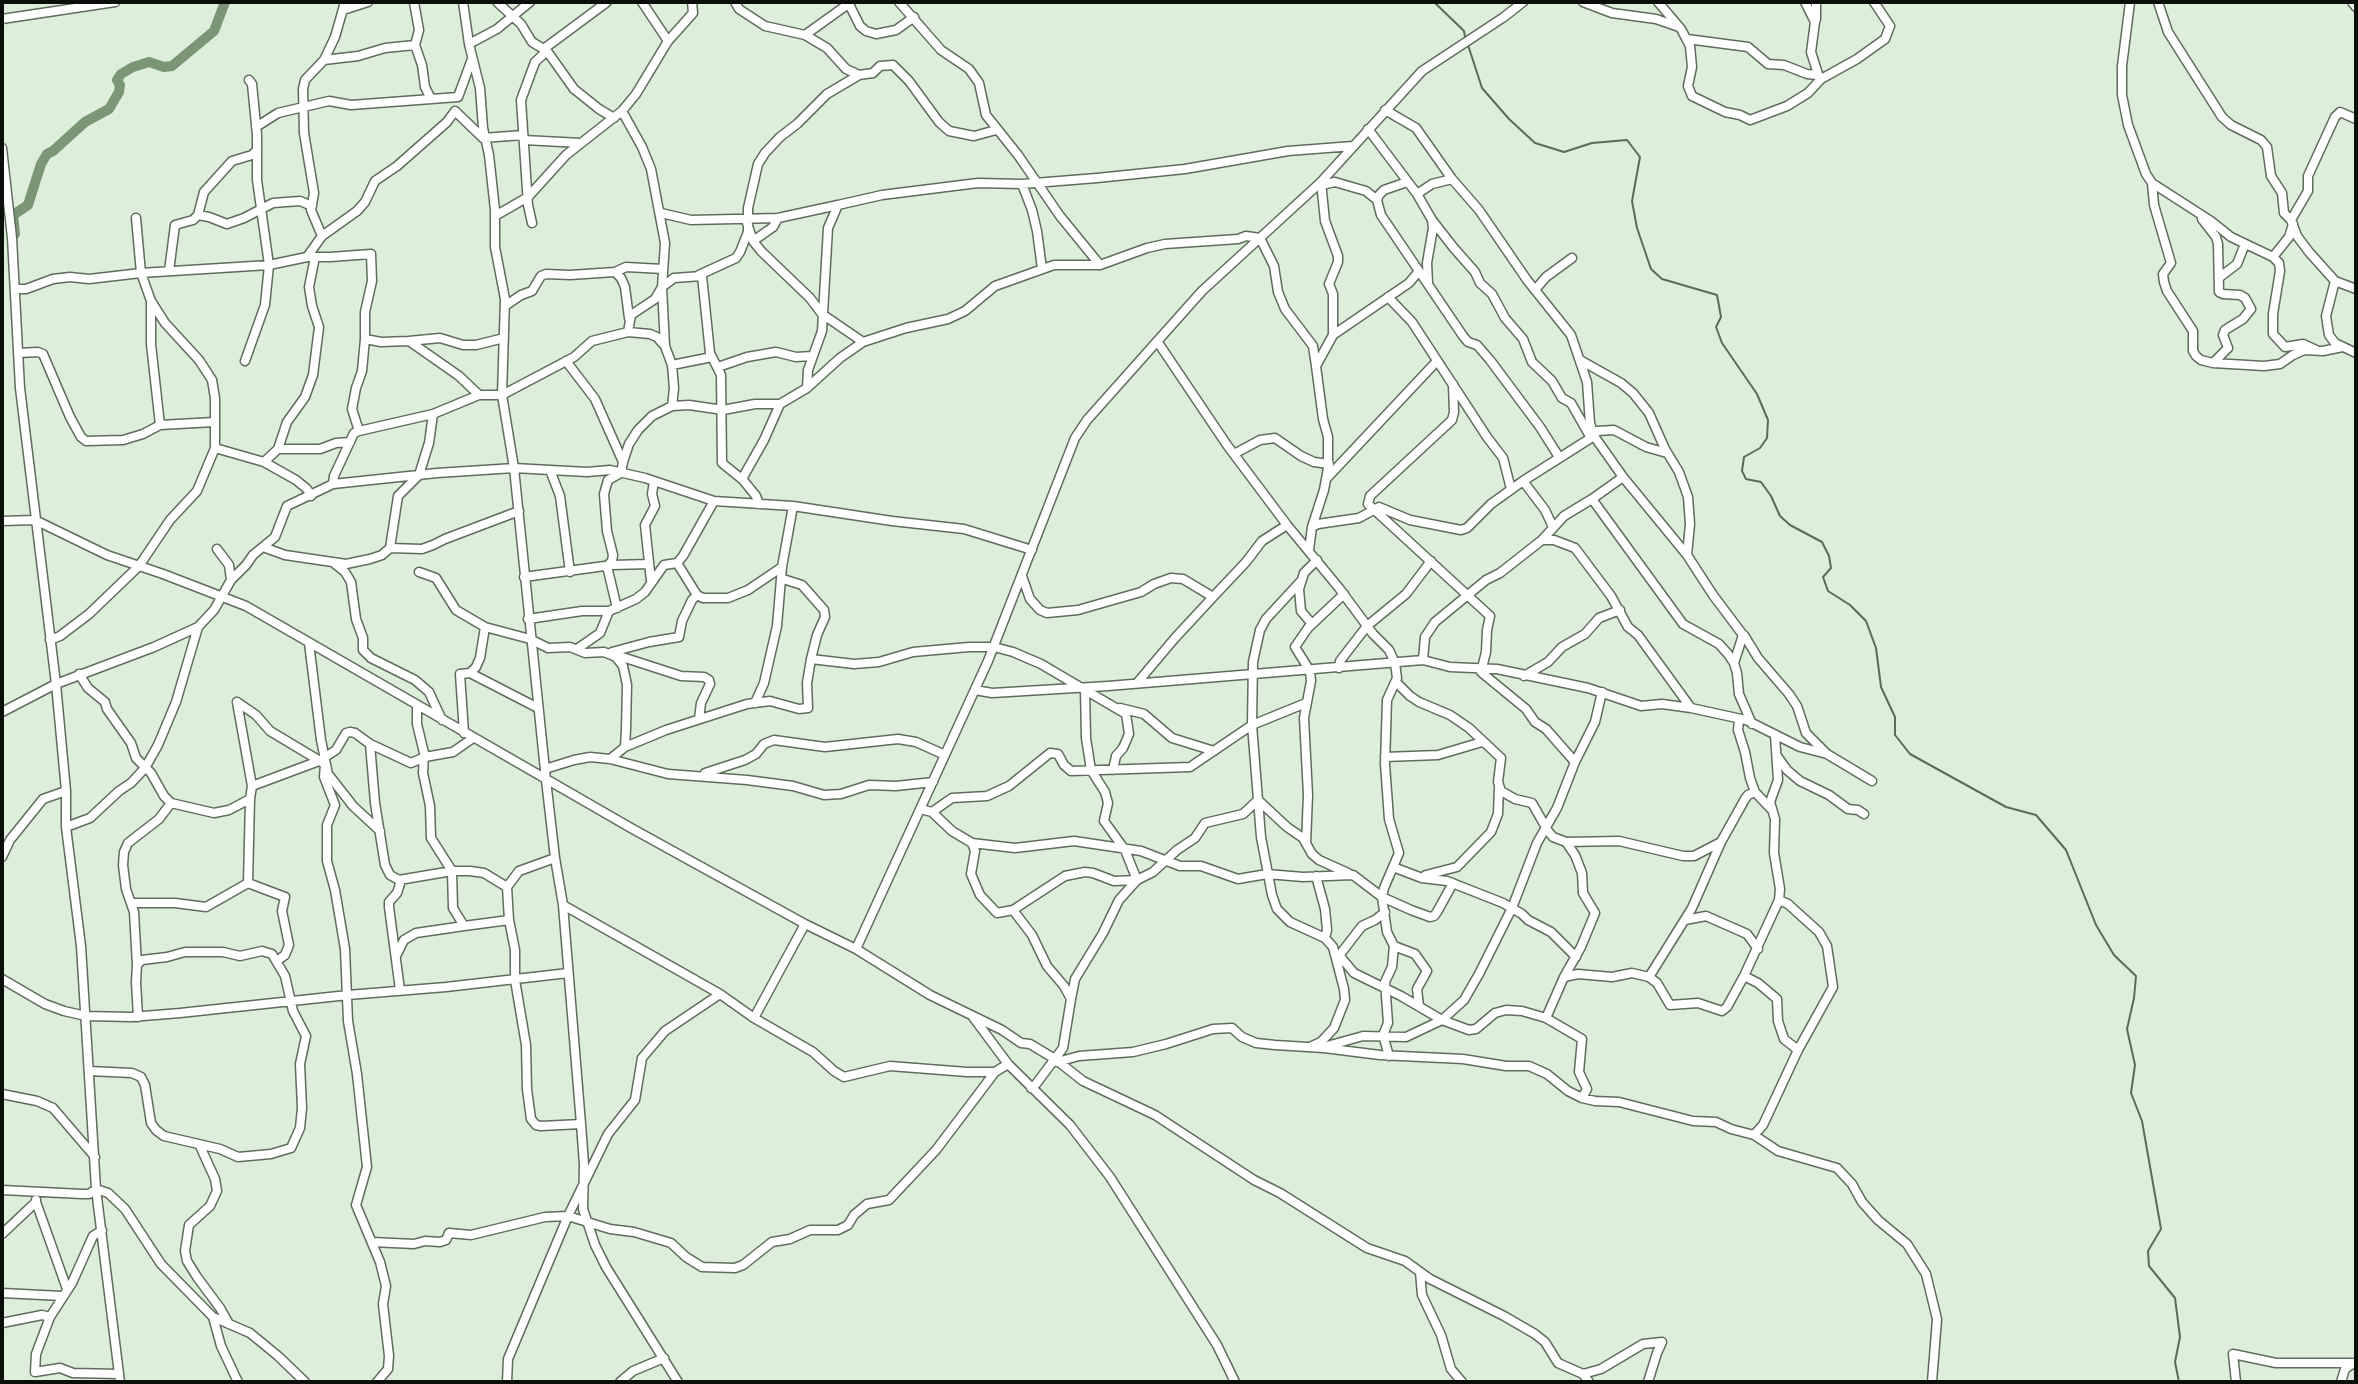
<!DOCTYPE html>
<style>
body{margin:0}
#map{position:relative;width:2358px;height:1384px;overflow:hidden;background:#ddeeda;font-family:Georgia,serif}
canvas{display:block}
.frame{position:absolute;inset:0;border:4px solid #0a0f09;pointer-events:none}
</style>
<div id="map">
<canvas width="2358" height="1384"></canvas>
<div class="frame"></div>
</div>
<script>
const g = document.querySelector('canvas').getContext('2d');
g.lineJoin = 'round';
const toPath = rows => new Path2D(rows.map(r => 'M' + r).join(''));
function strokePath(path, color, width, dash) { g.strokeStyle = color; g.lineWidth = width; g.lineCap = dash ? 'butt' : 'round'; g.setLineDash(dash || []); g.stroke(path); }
const stream = toPath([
 [1434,2,1464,31,1465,37],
 [1468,45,1482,88,1509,119,1535,143,1564,152,1592,143,1627,140,1640,157,1632,201,1637,228,1651,269,1662,279,1717,295,1721,317,1716,327,1722,343,1757,394,1768,420,1767,438,1760,448,1744,457,1742,471,1746,479,1761,482,1771,496,1780,516,1790,525,1822,542,1829,556,1831,568,1823,577,1828,591,1850,605,1866,621,1876,648,1881,687,1895,717,1895,735,1910,754,2006,807,2036,815,2066,850,2096,925,2114,955,2136,976,2134,998,2127,1029,2135,1065,2131,1093,2142,1121,2161,1229,2148,1251,2149,1266,2175,1298,2180,1337,2175,1362,2179,1382]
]);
const river = toPath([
 [15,234,13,215,28,205,41,164,47,154,53,151,85,122,109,109,119,92,120,85,117,80,121,74,133,67,149,62,164,67,172,66,214,31,225,2]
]);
const minor = toPath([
 [414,2,419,30,415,45],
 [463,2,469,44],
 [497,2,521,24,532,42,547,51,574,89,599,109,614,118],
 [530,2,497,29,469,44,480,88,483,128,489,155,495,210,495,247,505,299,502,395,514,468,546,780,555,858,563,905,581,1124,584,1164,583,1209,595,1245,606,1267,678,1382],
 [642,2,668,41],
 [735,2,739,9,765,26,805,35,827,48,846,69,859,75,873,73,880,66,893,65,909,81,939,122,949,131,974,136,996,130],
 [848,2,860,26,866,31,876,34,896,30,914,17],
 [899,2,941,50,969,69,979,83,986,115,1018,155,1060,216,1100,265],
 [1583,2,1612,13,1656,19,1679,27],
 [1658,2,1681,29,1690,46,1692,67,1688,86,1692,96,1725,112,1740,115,1750,120,1787,106,1808,93,1821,79,1857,59,1885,39,1890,26,1874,2],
 [1805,2,1815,22,1811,52,1819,77],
 [2130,2,2122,66,2122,95,2128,125,2146,174,2152,183,2211,221,2231,237,2273,257,2279,263,2280,271,2273,314,2273,334,2285,347,2303,344,2316,350],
 [2158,2,2168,32,2222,117,2231,125,2261,140,2267,147,2271,176,2282,193,2284,213,2291,220,2297,236,2309,252,2335,281,2326,316,2329,335,2335,343,2356,353],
 [2352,2,2356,7],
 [343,10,368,2],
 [2,19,115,2],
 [1816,19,1816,2],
 [805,35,851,2],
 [1687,39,1748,47,1768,64,1784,65,1807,74,1817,75],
 [545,48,607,2],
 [324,60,358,56,385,48,415,45,422,65,425,87,431,99],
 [1385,110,1416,128,1452,179,1479,210,1527,280,1571,335,1587,382,1590,423,1594,436,1623,477,1592,499,1683,624,1719,644,1728,654,1734,663,1737,673,1739,694,1752,724],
 [622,111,642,147,651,169,665,243,662,287,655,299,631,315,628,332],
 [256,127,278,113,329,101,351,105,458,97,472,59],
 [1368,129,1417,194,1432,184,1452,179],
 [524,140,581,143],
 [2,148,12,238,20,388,56,684,66,791,66,827,81,946,96,1189,120,1382],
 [1407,182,1384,190,1379,195,1377,200,1381,215,1463,336,1468,342,1477,345,1490,360,1540,427,1559,457],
 [2152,183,2154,205,2171,263,2163,274,2164,282,2167,291,2193,331,2193,351,2196,356,2201,360,2213,363,2264,366,2280,364,2293,355,2304,350,2323,351,2342,347],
 [1022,184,1032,210,1037,231,1042,269],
 [1322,185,1335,182,1352,187,1366,191,1377,200],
 [1417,194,1432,220,1433,228,1427,263,1428,283],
 [661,213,691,220,778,218,838,205],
 [198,215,209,217,227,224,244,218,273,203,300,201,312,206],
 [495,216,528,197,566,155,622,111,636,94,668,41,693,13,692,2],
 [2202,219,2216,237,2218,244,2219,292,2223,294,2240,295,2245,298,2251,309,2243,319,2225,330,2223,335,2228,348,2213,363],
 [1432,220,1453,247,1475,272,1480,283,1492,294,1505,318,1523,339,1532,362,1552,381,1562,398,1571,403,1591,438],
 [2291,220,2308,191,2308,176,2335,117,2340,112,2356,119],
 [532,223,528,205,521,100,535,62,547,51],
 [747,223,753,241,761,251,810,298,822,314,863,342,906,328,948,319,965,311,995,286,1054,265,1100,265,1147,248,1165,244,1238,239,1246,236,1260,238,1274,266,1278,292,1285,309,1313,346,1316,366],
 [322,236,311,210,314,193,304,133,303,89,305,80,324,60,335,37,345,2],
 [753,241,773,227,778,218],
 [307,257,330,257,371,254,372,281,365,312,365,339,381,342,409,341,459,376,479,395],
 [2273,257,2289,237,2293,224],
 [169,271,175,225,193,220,198,215,204,192,232,161,252,155,257,150],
 [615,272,621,278,625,287,629,318],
 [699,275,736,258,740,252,748,232,748,208,758,164,765,153,780,137,797,124,827,94,859,75],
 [2220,277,2237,264,2245,244],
 [2335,281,2356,289],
 [15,289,26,289,53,279,70,277,89,279,141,273,269,265,257,180,257,135,252,84,249,80],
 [1535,290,1546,277,1572,258],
 [1388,297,1412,322,1487,437,1503,458,1511,489],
 [151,302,151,344,160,425],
 [505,306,521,295,532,291,541,276,546,274,570,275,615,272,626,267,663,269],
 [1333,335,1409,283,1419,271],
 [409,341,440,338,463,345,476,345,504,338],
 [1157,341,1227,445,1287,525],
 [665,346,662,287,674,278,702,276,710,353,721,375,722,463,743,480,756,496,759,504],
 [18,353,38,352,43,354,70,417,81,437,86,441,123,440,143,434,160,425,214,422],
 [1580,360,1621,383,1633,393,1649,413,1665,449,1679,472,1688,497,1690,524,1687,555,1713,595,1743,635,1734,663],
 [245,361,265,305,269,265,307,257,322,236,357,211,365,202,375,181,397,166,447,122,455,111,483,138,523,135],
 [566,361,595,399,623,462,621,473,608,480,604,494,607,531,613,555,612,561,607,566,617,608],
 [672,365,712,357],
 [718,367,747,357,776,352,796,357,812,356],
 [1453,384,1454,412,1452,420,1370,496,1368,504,1490,616,1487,630,1486,652,1481,672,1526,709,1535,722,1546,729,1575,762],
 [807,388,808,370,822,331,828,228,838,205,882,195,978,183,1022,184,1097,178,1185,169,1288,151,1353,146],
 [359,431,352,409,356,388,362,371,365,339],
 [215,448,264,462,296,480,307,489,311,496],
 [278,449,320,449,336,443,350,442],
 [1234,454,1260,440,1275,438,1301,456,1314,462,1329,464],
 [264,462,278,449,287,422,305,397,313,375,319,327,312,306,309,287,315,257],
 [623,462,629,444,638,430,652,416,672,406,689,405,723,410,755,404,780,404,807,388,840,358,863,342],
 [550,470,560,496,570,572],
 [1623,477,1687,555],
 [1327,478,1437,361],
 [742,479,764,440,780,404],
 [333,484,437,473,514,468,587,472,610,470,645,478,714,501,793,506,892,521,964,529,1032,550],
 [2,521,35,520,107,555,163,574,246,606,631,828,805,924,856,949,930,995,1002,1030,1021,1043,1030,1044,1055,1059,1083,1081,1155,1115,1254,1180,1280,1193,1367,1248,1405,1261,1430,1279,1504,1316,1535,1334,1545,1342,1558,1363,1583,1374,1589,1382],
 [1312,527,1318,524,1359,518,1379,507,1410,520,1461,530,1467,528,1491,504,1523,481],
 [1553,527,1545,510,1523,481,1594,436,1597,431,1614,430,1646,447,1667,453],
 [1542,540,1554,540,1575,548,1611,596,1628,627,1638,635,1691,708],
 [263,547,285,555,346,564,370,559,382,555,390,548,422,549,433,545,445,539,519,511],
 [390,548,398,496,419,475,429,443,433,414,479,395,502,395,574,357,592,341,628,332,650,334,657,337,665,346,672,365,674,388,672,406],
 [217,549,229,565,231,580],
 [1309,550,1312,527,1324,490,1328,468,1328,437,1323,419,1316,366,1333,335,1333,294,1329,284,1338,262,1338,256,1325,221,1321,182],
 [677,563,697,595,703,598,728,598,748,590,782,567,793,506],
 [335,564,345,572,351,582,356,619,363,638,363,650,371,658,415,680,429,692,442,720],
 [419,572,436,578,456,610,485,627,530,639,548,648,570,647,585,653,604,652,616,657,623,666,627,685,626,729,625,747,610,759],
 [1022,576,1030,599,1040,610,1047,613,1078,610,1141,592,1154,584,1171,578,1183,579,1213,597,1246,562,1262,541,1287,525,1339,588,1373,634,1389,650,1395,663,1397,678,1387,700,1385,764,1389,819,1399,853,1384,888,1382,897,1387,932,1394,946,1392,967,1385,982,1388,1023,1383,1035,1389,1056],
 [524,577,612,565,649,564],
 [783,579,802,585,824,610,825,617,817,635,811,659],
 [651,581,645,525,655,506,652,494,654,481],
 [1301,581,1266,619,1260,630,1253,662,1252,725,1261,837,1272,895,1277,909,1290,922,1325,938,1333,947,1344,989,1345,1000,1334,1028,1321,1042,1312,1046],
 [528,619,582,611,609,611,636,599,645,592,664,565,677,563,683,556,714,501],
 [1312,624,1301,611,1299,589,1304,573,1317,560],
 [1744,635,1758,658,1789,694,1797,706,1806,733,1827,754],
 [50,640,60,636,89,614,139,566,170,520,197,491,215,448,215,398,212,380,199,360,165,323,151,301,141,273,136,218],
 [309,643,321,740,328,774,353,806,380,831],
 [577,649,600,633,609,611],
 [612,652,649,642,679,637,682,621,692,600,697,595],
 [613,654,681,676,704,677,709,680,710,684,701,703,699,719],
 [1423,660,1425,637,1435,622,1486,580,1500,573,1542,540,1564,516,1592,499],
 [1339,668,1340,661,1367,626,1406,594,1431,561],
 [470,673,476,667,480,658,485,627],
 [79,674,88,688,105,702,107,709,131,743,136,758,151,773,164,796,171,803,214,813,229,810,250,799],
 [1524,676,1548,662,1562,647,1585,634,1599,618,1620,610],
 [1396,682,1410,696,1419,702,1450,715,1469,728,1501,758,1498,782,1501,791,1515,799,1532,803,1548,831,1553,837,1566,842,1575,855,1582,873,1583,893,1595,913,1581,947,1564,977],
 [1137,683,1175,638,1213,597],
 [975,690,992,693,1108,686,1423,660,1450,667,1497,669,1588,688,1641,706,1662,704,1691,708,1746,720,1800,747,1827,754,1872,781],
 [237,702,256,715,270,731,325,764,324,777,335,805,327,825,327,861,335,890,345,949,348,1021,357,1074,367,1167,356,1205,380,1262,386,1286,383,1304,389,1356,388,1369,377,1382],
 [237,702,252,786,250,799,248,883,285,897,282,911,289,945,285,955,278,960],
 [755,703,764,683,777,626,782,567],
 [1120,708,1144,714,1172,738,1214,751],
 [2,712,56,684,154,647,198,627,214,610,231,580,246,565,253,555,275,537,287,506,333,484,334,476,354,433,359,431,433,414],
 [1739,720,1738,730,1745,752,1750,778,1755,792,1771,809],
 [464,733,460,674,470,673,538,708],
 [370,744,375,803,385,865,390,875,399,880,400,884,397,893,389,902,389,907,400,990],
 [625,747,666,730,747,704,770,701,799,709,808,708,807,683,811,659,854,664,879,662,913,652,969,647,994,647,1013,652,1041,664,1126,714,1129,734,1123,748,1116,756,1113,770],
 [1777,756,1787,770,1800,781,1829,795,1848,809,1858,810,1864,814],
 [1385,757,1438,755,1482,742],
 [545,769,574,760,590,757,610,759,668,774,747,780,793,786,824,795,841,794,869,785,896,786,933,782],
 [705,773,745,760,756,754,764,744,774,740,825,747,898,739,916,742,945,755],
 [252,786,319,761,336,750,346,733,350,732,355,733,370,744,411,763,425,757,453,752,473,738],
 [920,809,932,812,952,831,972,843,975,851,971,874,980,895,997,913,1013,910,1065,876,1085,872,1093,873,1114,881,1137,880,1125,850,1104,821,1108,803,1105,792,1091,770,1086,738,1085,689],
 [932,812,952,798,987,796,1009,786,1050,753,1058,754,1064,765,1071,771,1190,767,1252,725,1306,703],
 [66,827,90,818,119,791,131,783,145,768,158,745,176,702,198,627],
 [1566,842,1619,841,1683,856,1694,856,1721,842,1745,799,1748,795,1755,792],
 [972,843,1015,848,1074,841,1141,851,1180,866,1201,866,1238,879,1267,874,1303,877,1353,875,1382,897,1411,910,1430,917,1434,916,1437,912,1453,883],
 [1306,843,1308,795,1304,718,1311,681,1310,671,1295,647,1308,628,1344,594],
 [2,857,10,840,43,799,66,791],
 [1393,867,1422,878,1447,881,1503,903,1522,914,1528,920,1551,932,1576,957],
 [1316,876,1325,909,1327,930,1325,938],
 [1422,878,1426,875,1457,867,1491,832,1498,814,1499,787],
 [399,880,452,871,470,871,484,873,507,887,519,871,555,858],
 [131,903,175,903,206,907,248,883],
 [563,905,720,994,754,1018,805,924],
 [1013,910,1032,935,1047,966,1064,986,1071,999,1063,1048,1036,1084,1031,1088],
 [509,920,515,950,515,980,526,1045,527,1089,531,1119,536,1125,541,1126,581,1124],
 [1685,920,1706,916,1747,934,1758,949],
 [464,926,509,920,507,887],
 [1394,946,1415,954,1427,971,1417,989,1419,1006],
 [856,949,988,661,1075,438,1087,420,1202,291,1321,182,1422,71,1504,17,1523,2],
 [1339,955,1354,973,1401,996,1442,1020,1469,1030,1476,1029,1495,1013,1506,1010,1522,1011,1546,1018,1564,977,1578,974,1612,977,1632,973,1649,977,1692,908,1721,842],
 [396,956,404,940,416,933,464,926,453,908,452,871,431,838,430,806,423,773,424,753,417,724,417,706],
 [1338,957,1362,926,1375,920,1385,912],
 [137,965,134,912,126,889,123,865,124,852,128,843,159,819,171,803],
 [1744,976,1779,900,1780,889,1774,853,1775,819,1770,802,1778,780,1775,735],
 [1649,977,1657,983,1670,1005,1698,1003,1722,1011,1727,1007,1744,976,1758,983,1777,999,1778,1021,1784,1039,1798,1050],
 [2,979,45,1004,64,1011,86,1016,131,1017,180,1013,348,995,446,987,568,973],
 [1071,999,1075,979,1103,933,1119,900,1137,880,1153,872,1177,850,1195,838,1205,823,1243,814,1258,800,1287,827,1303,838,1312,854,1319,860,1348,873],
 [973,1017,1008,1064,1070,1125,1110,1177,1217,1345,1235,1382],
 [754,1018,813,1052,834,1071,844,1077,890,1066,967,1072,995,1072],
 [1546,1018,1582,1039,1579,1072,1587,1089,1582,1098],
 [1327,1046,1363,1036,1406,1037,1442,1020,1464,1000,1479,974,1512,908,1537,843,1557,808,1575,762,1595,722,1602,692],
 [1057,1062,1079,1056,1133,1052,1166,1044,1213,1029,1232,1028,1242,1037,1256,1043,1275,1045,1324,1048,1380,1055,1463,1059,1506,1066,1529,1066,1547,1074,1568,1091,1582,1098,1595,1101,1619,1102,1693,1121,1716,1122,1731,1129,1754,1135,1778,1151,1837,1168,1852,1184,1862,1202,1878,1220,1907,1244,1926,1274,1937,1319,1932,1382],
 [89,1071,132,1073,141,1077,145,1085,151,1123,156,1130,164,1136,220,1149,238,1157,271,1154,291,1148,300,1128,302,1108,300,1064,306,1036,293,1011,285,976,272,954,262,951,240,956,223,952,185,952,167,957,142,960,137,965,136,982,138,1017],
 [2,1094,37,1101,53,1108,95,1157],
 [1754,1135,1763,1125,1798,1050,1833,987,1827,946,1819,932,1788,904,1779,900],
 [200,1146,215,1179,217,1191,210,1206,189,1225,185,1251,187,1261,197,1277,220,1308,229,1324],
 [2,1190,82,1194,89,1194,96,1189,108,1193,125,1209,161,1264,213,1317,250,1333,278,1356,305,1382],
 [36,1202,67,1289],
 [102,1230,93,1236,72,1283,50,1317,36,1354,35,1372,60,1368,73,1373,119,1374],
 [2,1234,36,1202,36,1200],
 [372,1242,414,1244,425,1241,440,1242,446,1240,449,1233,471,1235,545,1217,568,1216,610,1229,634,1232,671,1243,686,1257,702,1267,735,1268,743,1265,772,1242,790,1239,810,1230,838,1230,848,1225,854,1215,867,1204,889,1200,936,1150,995,1072,1008,1064],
 [1420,1272,1422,1295,1441,1335,1451,1369,1462,1382],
 [2,1293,62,1296],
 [213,1317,221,1346,238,1382],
 [2,1323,42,1315,50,1317],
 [1583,1374,1601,1369,1643,1344,1662,1342,1657,1353,1648,1382],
 [507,1382,508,1359,568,1216,608,1134,635,1100,642,1058,665,1031,720,994],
 [620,1382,633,1371,664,1358],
 [2236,1382,2233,1354,2276,1363,2354,1363],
 [2341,1382,2345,1369,2354,1363]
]);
strokePath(stream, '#586e55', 2);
strokePath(river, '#7a9675', 10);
strokePath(minor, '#5f6d5c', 11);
strokePath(minor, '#fff', 8);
</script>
